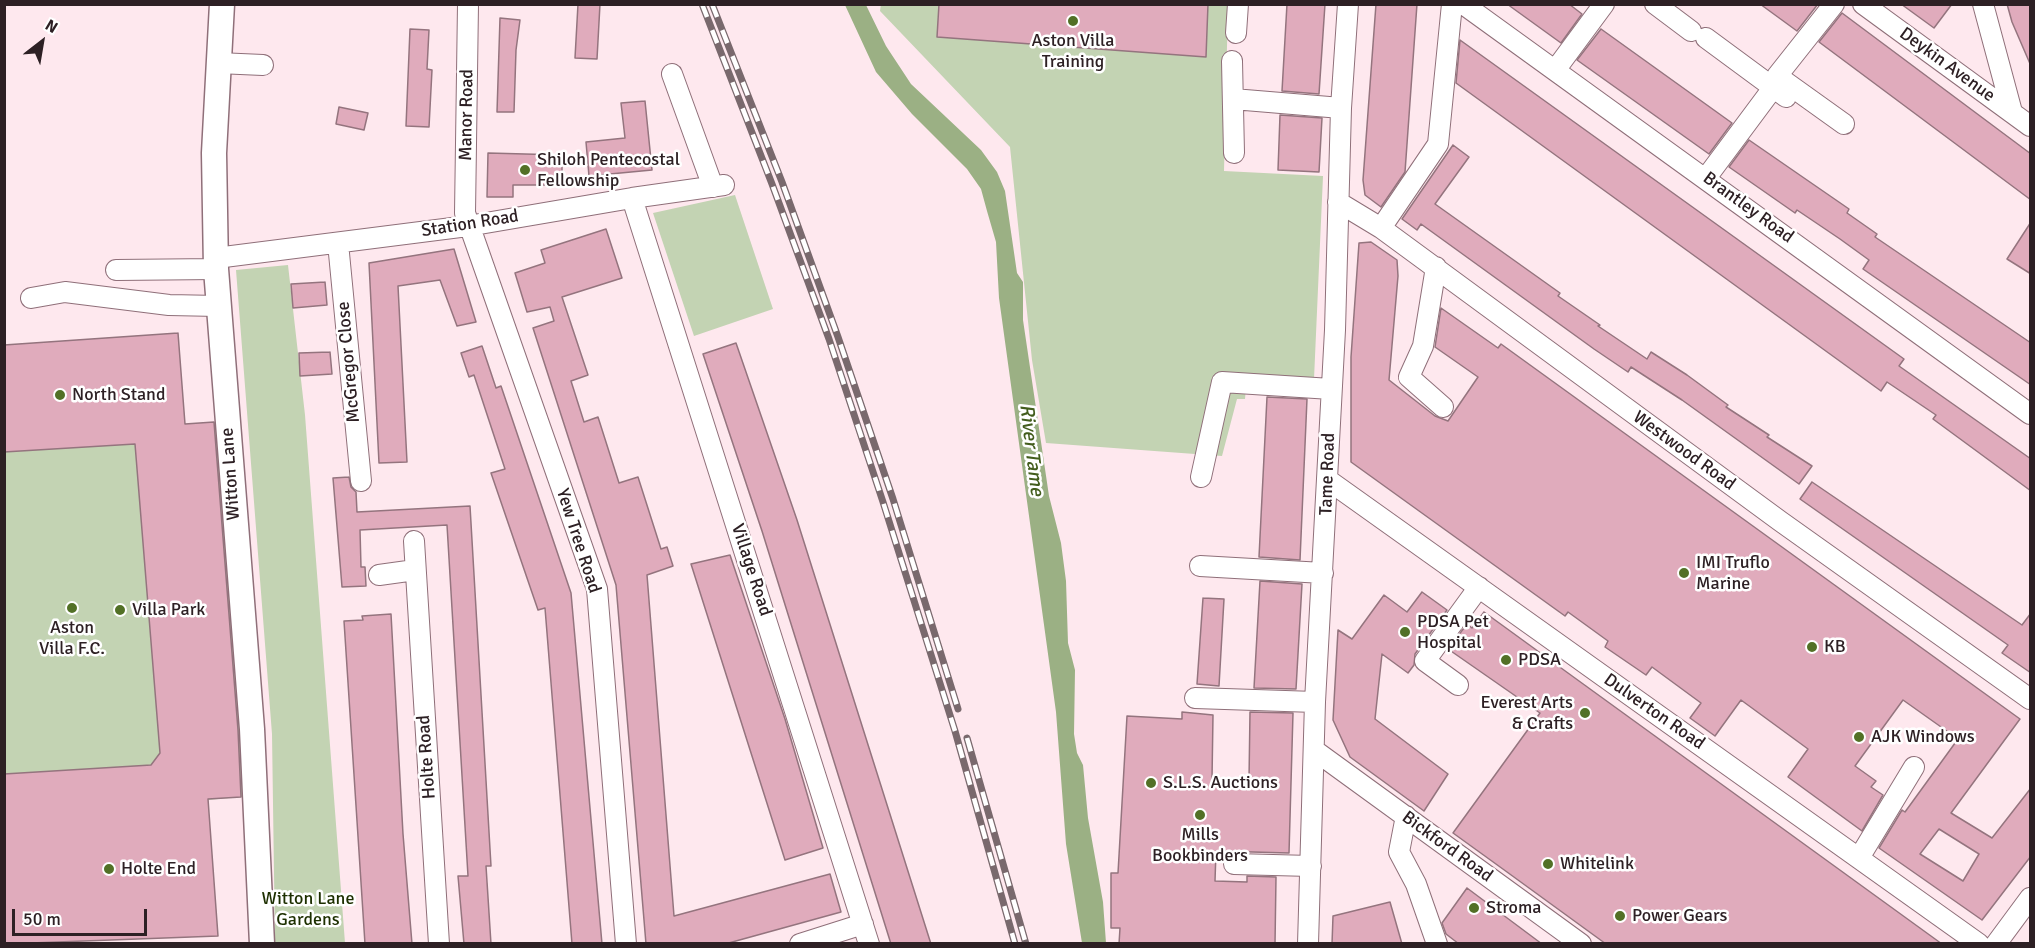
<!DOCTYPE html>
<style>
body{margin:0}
#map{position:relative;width:2035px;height:948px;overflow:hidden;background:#fee8ee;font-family:Signika,sans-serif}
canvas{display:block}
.frame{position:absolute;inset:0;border:6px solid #2d2024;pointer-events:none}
.north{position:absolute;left:12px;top:12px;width:60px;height:60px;-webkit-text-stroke:4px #fff;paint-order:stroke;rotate:31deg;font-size:16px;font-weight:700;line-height:24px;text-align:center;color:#2d2024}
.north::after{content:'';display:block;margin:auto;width:21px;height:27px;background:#2d2024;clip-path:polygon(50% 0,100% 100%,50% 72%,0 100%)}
.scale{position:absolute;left:12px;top:909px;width:135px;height:27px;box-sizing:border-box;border:3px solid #2d2024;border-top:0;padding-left:8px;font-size:18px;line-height:21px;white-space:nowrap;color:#2d2024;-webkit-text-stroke:4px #fff;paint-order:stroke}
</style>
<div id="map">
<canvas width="2035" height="948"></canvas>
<div class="frame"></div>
<div class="north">N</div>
<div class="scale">50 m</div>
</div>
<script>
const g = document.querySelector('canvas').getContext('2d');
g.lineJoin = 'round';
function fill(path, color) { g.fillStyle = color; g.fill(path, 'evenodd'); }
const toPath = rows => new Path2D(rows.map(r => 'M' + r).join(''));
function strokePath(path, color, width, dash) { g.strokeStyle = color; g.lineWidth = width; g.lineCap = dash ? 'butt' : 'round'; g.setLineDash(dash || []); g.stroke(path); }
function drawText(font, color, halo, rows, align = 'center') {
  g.font = font + ' Signika,sans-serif'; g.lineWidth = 5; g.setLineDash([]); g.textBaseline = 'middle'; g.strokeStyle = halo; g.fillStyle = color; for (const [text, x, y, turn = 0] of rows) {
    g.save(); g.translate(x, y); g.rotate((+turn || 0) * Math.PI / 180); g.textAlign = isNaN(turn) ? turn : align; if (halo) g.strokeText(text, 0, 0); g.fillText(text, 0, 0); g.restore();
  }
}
const green = toPath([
 [881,4,1228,5,1224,171,1323,176,1314,379,1247,376,1245,399,1237,399,1222,456,1046,443,1032,360,1010,147,880,11],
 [735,195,773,309,694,336,653,213],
 [288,265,305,415,345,943,275,943,272,734,236,270],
 [178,333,185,424,222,422,250,796,208,800,218,936,5,944,5,345]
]);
const water = toPath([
 [845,5,866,5,886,46,911,84,981,150,997,172,1005,191,1017,273,1023,282,1023,320,1049,496,1061,543,1066,581,1068,643,1075,670,1074,734,1077,753,1083,765,1088,818,1103,902,1106,943,1082,943,1066,844,1056,712,999,298,996,242,987,211,981,189,967,169,912,114,876,72]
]);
const building = toPath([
 [578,4,600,4,597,59,575,58,578,4],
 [939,4,1208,4,1206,57,937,37,939,4],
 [1287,4,1325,4,1319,94,1282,91,1287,4],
 [1376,4,1417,4,1405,172,1381,207,1365,195,1363,180,1376,4],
 [1507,4,1569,4,1582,14,1561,43,1507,4],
 [1760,4,1818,4,1797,31,1760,4],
 [1901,4,1952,4,1934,28,1901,4],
 [2007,4,2031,4,2031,66,2012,22,2007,4],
 [1842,13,2031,154,2031,200,1819,42,1842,13],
 [500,18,520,20,516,50,514,112,497,112,500,18],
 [410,29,429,30,427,69,432,70,429,127,406,126,410,29],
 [1601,29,1732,123,1709,154,1577,60,1601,29],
 [1460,40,1904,359,1899,366,2031,459,2031,491,1933,419,1936,415,1887,382,1881,391,1456,83,1460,40],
 [645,101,652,170,589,176,586,142,625,138,621,103,645,101],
 [339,107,368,113,364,130,336,124,339,107],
 [1280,115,1322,118,1319,172,1278,170,1280,115],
 [1749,140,1849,209,1847,213,1877,234,1875,237,2031,343,2031,385,1863,269,1869,260,1840,239,1797,210,1795,213,1729,167,1749,140],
 [1453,145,1469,157,1435,204,1560,293,1558,296,1600,325,1598,326,1647,359,1651,352,1687,375,1728,405,1726,407,1769,435,1767,437,1812,466,1799,484,1682,400,1631,367,1628,372,1594,349,1421,224,1417,230,1402,219,1453,145],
 [488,153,562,155,562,185,513,185,513,197,487,197,488,153],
 [2031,222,2031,274,2007,259,2031,222],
 [606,229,622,278,562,297,588,375,571,381,584,422,598,417,619,483,638,477,661,549,667,547,673,566,647,575,674,916,830,874,841,912,725,944,646,944,616,585,533,328,554,321,550,307,527,312,515,273,545,263,541,250,606,229],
 [1371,242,1397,260,1398,276,1389,380,1435,416,1448,421,1478,377,1435,347,1441,308,1498,348,1501,344,2020,719,1951,813,1992,838,2031,788,2031,856,1982,920,1879,848,1902,810,1905,812,1958,739,1903,700,1855,766,1876,781,1871,787,1883,795,1862,831,1788,777,1808,749,1741,700,1715,736,1690,718,1701,703,1652,667,1646,675,1605,647,1608,641,1568,612,1565,616,1351,462,1351,357,1359,243,1371,242],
 [1939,829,1979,854,1963,881,1920,854,1939,829],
 [454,249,476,322,457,326,440,280,398,286,407,462,379,463,369,263,454,249],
 [325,282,327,305,293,308,291,284,325,282],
 [178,333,185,424,214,422,238,730,241,797,208,799,218,936,4,944,4,774,151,765,160,753,135,444,4,452,4,345,178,333],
 [736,343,797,520,931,944,891,944,762,531,703,354,736,343],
 [482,346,496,388,501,386,571,593,602,944,572,944,545,608,538,610,491,473,505,469,474,375,469,377,461,353,482,346],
 [330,352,332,374,300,376,299,353,330,352],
 [1267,397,1307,399,1300,560,1259,557,1267,397],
 [349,477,351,487,356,492,357,512,470,506,491,866,486,866,491,944,464,944,458,876,468,876,447,525,360,530,361,567,365,567,366,586,342,587,333,478,349,477],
 [1812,482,2022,625,2031,613,2031,673,2002,653,2008,645,1800,499,1812,482],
 [730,555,785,719,823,848,785,860,691,564,730,555],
 [1260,581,1302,584,1296,689,1254,688,1260,581],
 [1422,592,1447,610,1415,654,1414,665,1408,673,1382,654,1375,719,1448,774,1424,811,1350,757,1333,720,1338,630,1352,639,1384,595,1407,612,1422,592],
 [1203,598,1224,599,1219,686,1197,684,1203,598],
 [1484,612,1568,673,1942,944,1606,944,1507,872,1453,833,1540,713,1448,649,1467,624,1472,628,1484,612],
 [391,614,403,834,412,944,365,944,344,621,363,620,362,616,391,614],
 [1182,712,1213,715,1212,779,1249,780,1250,712,1293,713,1289,853,1216,851,1215,881,1247,882,1247,876,1276,877,1275,944,1119,944,1120,928,1111,928,1111,873,1118,873,1127,716,1182,719,1182,712],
 [1467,888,1542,944,1459,944,1446,934,1442,923,1467,888],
 [1390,902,1402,944,1332,944,1333,916,1390,902]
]);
const minor = toPath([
 [468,4,465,213,597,589,626,944],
 [1463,4,2030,414],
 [1655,4,1691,31],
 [1834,4,1777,76,1844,124],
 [1863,4,2030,126],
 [1983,4,2012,112],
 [1236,33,1238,4],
 [1706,38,1786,97],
 [1232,61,1234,153],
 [218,63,263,65],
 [1556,69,1604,4],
 [672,74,713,187],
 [1233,99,1341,108],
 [1706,178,1773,88],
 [632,198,869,944],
 [1338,202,1381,228,1780,521,2030,699],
 [1381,228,1438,144,1452,4],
 [338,243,361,481],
 [216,258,468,226,632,198,724,185],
 [1436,267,1423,346,1409,377,1443,407],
 [116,270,216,269],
 [31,298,65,292,169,305,218,306],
 [1201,477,1222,382,1331,389],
 [1328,480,1979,944],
 [414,541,439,944],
 [1200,566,1323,573],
 [379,575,415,570],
 [1458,685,1425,661,1479,587],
 [1195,698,1315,702],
 [1314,750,1581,944],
 [1406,816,1399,852,1416,884,1437,944],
 [1859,858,1914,767],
 [1234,864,1311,866],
 [800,944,863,924],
 [1308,944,1315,702,1335,330,1341,108,1348,4],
 [1996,944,2030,898]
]);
const major = toPath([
 [222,4,214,153,216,269,252,729,262,944]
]);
const rail = toPath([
 [702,4,772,184,829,339,883,502,955,731,1015,944],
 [712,4,782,182,838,337,893,499,958,709],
 [967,738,1026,944]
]);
const markers = [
 [1073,21,6,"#527026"],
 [525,170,6,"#527026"],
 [60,395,6,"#527026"],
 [1684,573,6,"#527026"],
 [72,608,6,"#527026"],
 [120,610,6,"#527026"],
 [1405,632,6,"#527026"],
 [1812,647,6,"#527026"],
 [1506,660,6,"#527026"],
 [1585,713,6,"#527026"],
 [1859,737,6,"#527026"],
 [1151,783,6,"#527026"],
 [1200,815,6,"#527026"],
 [1548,864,6,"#527026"],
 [109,869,6,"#527026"],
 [1474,908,6,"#527026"],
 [1620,916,6,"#527026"]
];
const poiNames = [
 ["Aston Villa",1073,41,"center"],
 ["Training",1073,62,"center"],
 ["Shiloh Pentecostal",537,160],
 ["Fellowship",537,181],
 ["North Stand",72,395],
 ["IMI Truflo",1696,563],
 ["Marine",1696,584],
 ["Villa Park",132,610],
 ["PDSA Pet",1417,622],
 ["Hospital",1417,643],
 ["Aston",72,628,"center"],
 ["Villa F.C.",72,649,"center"],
 ["KB",1824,647],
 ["PDSA",1518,660],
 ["Everest Arts",1573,703,"right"],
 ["& Crafts",1573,724,"right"],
 ["AJK Windows",1871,737],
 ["S.L.S. Auctions",1163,783],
 ["Mills",1200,835,"center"],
 ["Bookbinders",1200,856,"center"],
 ["Whitelink",1560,864],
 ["Holte End",121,869],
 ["Stroma",1486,908],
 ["Power Gears",1632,916]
];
const streetNames = [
 ["Deykin Avenue",1947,65,36],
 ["Manor Road",467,115,-89],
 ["Brantley Road",1748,208,36],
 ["Station Road",470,224,-9],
 ["McGregor Close",349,362,-95],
 ["Westwood Road",1684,451,36],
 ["Witton Lane",231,474,-94],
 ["Tame Road",1328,474,-88],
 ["Yew Tree Road",578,541,72],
 ["Village Road",751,570,72],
 ["Dulverton Road",1654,712,35],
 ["Holte Road",427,757,-94],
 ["Bickford Road",1447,847,36]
];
const parkNames = [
 ["Witton Lane",308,899],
 ["Gardens",308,920]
];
const waterNames = [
 ["River Tame",1031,450,83]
];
fill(green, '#c3d3b3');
fill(water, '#9bb084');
fill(building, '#e0abbc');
strokePath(building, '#94747e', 1.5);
strokePath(minor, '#8f6f79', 22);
strokePath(major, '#8f6f79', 27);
strokePath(minor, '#fff', 20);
strokePath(major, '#fff', 24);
strokePath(rail, '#79696d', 7);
strokePath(rail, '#fff', 4.5, [14]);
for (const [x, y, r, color] of markers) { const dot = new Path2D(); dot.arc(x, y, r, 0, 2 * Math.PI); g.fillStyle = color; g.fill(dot); strokePath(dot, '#fff', 2); }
drawText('18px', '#2d2024', '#fff', poiNames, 'left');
drawText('18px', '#2d2024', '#fff', streetNames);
drawText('18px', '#1d2f00', '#fff', parkNames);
drawText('italic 20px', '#435d1d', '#fff', waterNames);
</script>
